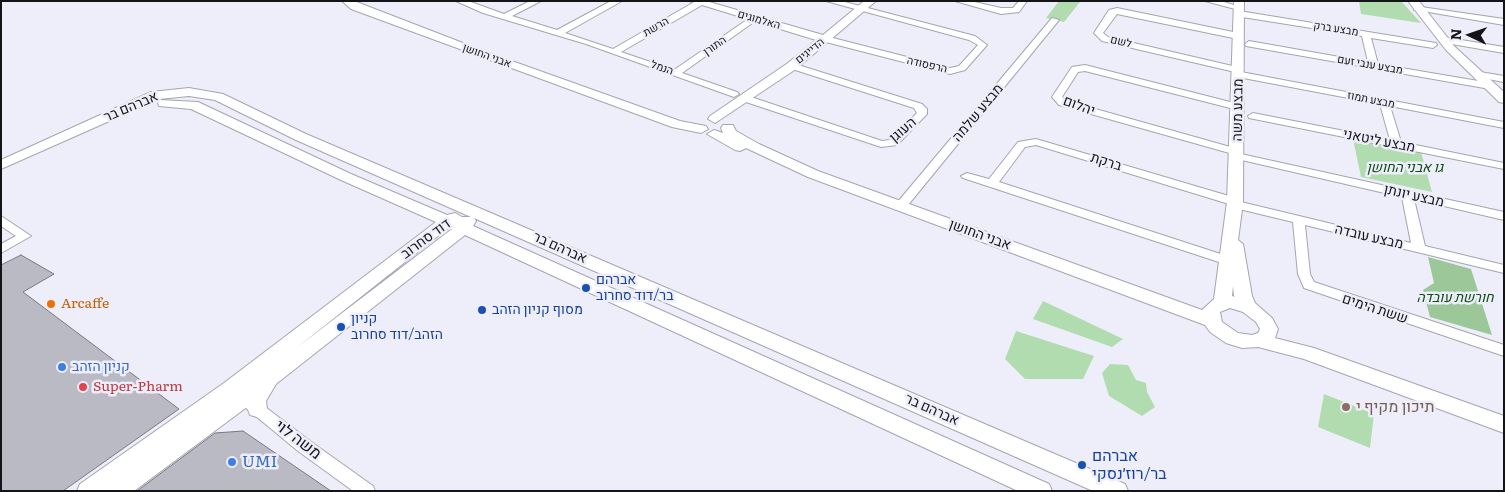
<!DOCTYPE html>
<meta charset="utf-8">
<style>
body{margin:0}
#map{position:relative;width:1505px;height:492px;overflow:hidden;background:#eeeefa;font-family:Literata,serif}
canvas{display:block}
.frame{position:absolute;inset:0;border:2px solid #141418;pointer-events:none}
.north{position:absolute;left:1445px;top:10px;width:50px;height:50px;-webkit-text-stroke:4px #eeeefa;paint-order:stroke;rotate:273deg;font-size:14px;font-weight:700;line-height:20px;text-align:center;color:#141418}
.north::after{content:'';display:block;margin:auto;width:18px;height:22px;background:#141418;clip-path:polygon(50% 0,100% 100%,50% 72%,0 100%)}
</style>
<div id="map">
<canvas width="1505" height="492"></canvas>
<div class="frame"></div>
<div class="north">N</div>
</div>
<script>
const g = document.querySelector('canvas').getContext('2d');
g.lineJoin = 'round';
function fill(path, color) { g.fillStyle = color; g.fill(path, 'evenodd'); }
const toPath = rows => new Path2D(rows.map(r => 'M' + r).join(''));
function strokePath(path, color, width, dash) { g.strokeStyle = color; g.lineWidth = width; g.lineCap = dash ? 'butt' : 'round'; g.setLineDash(dash || []); g.stroke(path); }
function drawText(font, color, halo, rows, align = 'center') {
  g.font = font + ' Literata,Heebo,serif'; g.lineWidth = 5; g.setLineDash([]); g.textBaseline = 'middle'; g.strokeStyle = halo; g.fillStyle = color; for (const [text, x, y, turn = 0] of rows) {
    g.save(); g.translate(x, y); g.rotate((+turn || 0) * Math.PI / 180); g.textAlign = isNaN(turn) ? turn : align; if (halo) g.strokeText(text, 0, 0); g.fillText(text, 0, 0); g.restore();
  }
}
const green = toPath([
 [1059,1,1080,2,1064,22,1046,18],
 [1359,1,1401,1,1421,23,1361,14],
 [1353,139,1421,152,1432,192,1361,177],
 [1043,301,1123,339,1112,347,1033,319],
 [1016,331,1094,356,1083,379,1025,379,1005,359],
 [1110,364,1128,365,1136,380,1146,383,1147,392,1155,407,1142,416,1109,396,1102,373],
 [1324,394,1374,414,1370,448,1318,427]
]);
const forest = toPath([
 [1428,257,1471,269,1492,335,1430,317,1423,290,1434,283]
]);
const building = toPath([
 [21,255,54,274,23,292,179,409,63,491,1,491,1,265,21,255],
 [243,431,331,491,137,491,215,433,243,431]
]);
const minor = toPath([
 [456,1,468,1,504,14,530,1,541,1,512,16,557,30,611,1,622,1,565,33,613,49,696,1,702,1,702,5,621,52,674,70,751,17,758,19,682,73,737,92,739,94,734,97,586,44,483,13,456,1],
 [826,1,841,1,975,36,987,45,965,70,950,74,822,41,822,37,825,36,950,68,959,66,978,45,969,40,826,1],
 [955,1,970,1,1001,8,1013,8,1019,1,1027,1,1019,12,1001,14,955,1],
 [1205,1,1221,1,1243,8,1239,10,1205,1],
 [1414,6,1504,19,1504,25,1417,10,1414,10,1414,6],
 [1117,8,1238,33,1242,36,1238,39,1117,14,1103,33,1108,37,1241,68,1241,72,1504,122,1504,128,1390,106,1401,142,1504,163,1504,169,1249,118,1248,116,1253,113,1390,140,1380,104,1238,77,1235,76,1235,72,1102,41,1094,33,1109,10,1117,8],
 [1239,11,1436,43,1437,45,1433,48,1371,38,1378,64,1490,83,1495,86,1490,89,1246,46,1245,44,1249,41,1368,62,1362,36,1236,16,1235,14,1239,11],
 [1052,18,1059,20,904,210,896,210,894,207,896,204,1052,18],
 [1443,37,1504,47,1504,53,1440,42,1440,38,1443,37],
 [792,63,922,104,927,109,927,114,897,145,881,147,743,101,743,97,751,97,882,141,890,140,917,113,914,108,789,68,787,66,792,63],
 [1085,65,1242,105,1243,107,1238,110,1085,71,1078,72,1062,97,1067,101,1241,150,1241,154,1504,212,1504,220,1414,199,1425,246,1504,265,1504,273,1305,225,1310,274,1314,282,1504,345,1504,356,1304,288,1298,274,1293,222,1231,207,1229,204,1036,145,1025,147,999,182,1233,258,1234,261,1228,265,963,178,961,176,967,173,989,179,1018,142,1036,139,1239,199,1241,202,1411,243,1402,197,1233,158,1233,154,1059,105,1052,97,1072,67,1085,65],
 [1480,72,1504,76,1504,82,1477,77,1477,73,1480,72],
 [1,216,31,236,1,253,1,244,16,236,1,226,1,216],
 [251,398,256,400,310,441,373,486,375,491,353,491,298,451,246,408,243,404,246,400,251,398]
]);
const tertiary = toPath([
 [342,1,354,1,481,50,680,121,706,126,708,129,701,133,672,127,351,9,342,1],
 [689,1,706,1,823,35,864,1,876,1,796,69,715,123,708,119,710,116,788,63,816,40,689,1],
 [1234,1,1244,1,1243,202,1238,240,1243,244,1252,296,1255,303,1272,318,1278,329,1275,338,1314,348,1504,416,1504,433,1304,359,1258,347,1242,348,1226,343,1210,332,1205,325,808,177,746,148,740,151,735,150,707,134,714,130,723,133,721,128,723,125,733,125,736,131,759,144,818,171,1202,310,1214,299,1227,202,1234,1],
 [1233,286,1234,296,1235,297,1232,296,1233,286],
 [1230,308,1243,312,1256,322,1260,329,1258,333,1252,335,1238,333,1222,322,1220,312,1230,308],
 [1408,1,1419,1,1454,46,1504,92,1504,103,1499,102,1446,50,1408,1],
 [189,88,223,94,306,134,1125,484,1128,491,1093,491,474,218,476,221,473,226,1049,484,1052,491,1018,491,465,235,276,384,266,401,267,409,264,415,257,417,250,415,247,407,134,491,77,491,80,484,224,383,436,222,341,180,191,109,159,106,158,103,159,100,198,102,351,174,447,215,455,213,462,217,471,217,296,140,215,100,189,96,159,99,1,169,1,160,151,92,189,88],
 [448,228,452,229,295,349,448,228]
]);
const markers = [
 [586,288,5,"#1a4fb4"],
 [51,304,5,"#e8710a"],
 [482,310,5,"#1a4fb4"],
 [341,327,5,"#1a4fb4"],
 [62,367,5,"#3f7fe0"],
 [83,387,5,"#e0444e"],
 [1346,407,5,"#8d6e63"],
 [232,462,5,"#3f7fe0"],
 [1082,465,5,"#1a4fb4"]
];
const farStreetnames = [
 ["האלמוגים",759,20,16],
 ["הרשת",656,27,-30],
 ["מבצע ברק",1336,29,9],
 ["לשם",1121,42,13],
 ["התורן",715,46,-35],
 ["הדייגים",810,51,-39],
 ["אבני החושן",487,56,20],
 ["הרפסודה",927,65,13],
 ["מבצע ענבי זעם",1370,65,10],
 ["הנמל",662,68,19],
 ["מבצע תמוז",1371,100,11]
];
const streetNames = [
 ["יהלום",1079,106,20],
 ["אברהם בר",131,107,-23],
 ["מבצע משה",1238,110,-89],
 ["מבצע שלמה",978,113,-50],
 ["העוגן",903,130,-40],
 ["מבצע ליטאני",1379,141,11],
 ["ברקת",1106,162,17],
 ["מבצע יונתן",1414,196,13],
 ["אבני החושן",980,235,20],
 ["מבצע עובדה",1369,237,13],
 ["דוד סחרוב",426,239,-36],
 ["אברהם בר",560,248,24],
 ["ששת הימים",1375,309,18],
 ["אברהם בר",932,410,24]
];
const parkNames = [
 ["גו אבני החושן",1405,168],
 ["חורשת עובדה",1455,298]
];
const transitNames = [
 ["אברהם",596,280],
 ["בר/דוד סחרוב",596,296],
 ["מסוף קניון הזהב",492,310],
 ["קניון",351,319],
 ["הזהב/דוד סחרוב",351,335]
];
const foodNames = [
 ["Arcaffe",61,304]
];
const shopNames = [
 ["קניון הזהב",72,367]
];
const healthNames = [
 ["Super-Pharm",93,387]
];
const nearEducationnames = [
 ["תיכון מקיף י",1356,407]
];
const nearStreetnames = [
 ["משה לוי",298,440,37]
];
const nearTransitnames = [
 ["אברהם",1092,456],
 ["בר/רוז׳נסקי",1092,474]
];
const nearShopnames = [
 ["UMI",242,462]
];
fill(green, '#b1dcaf');
fill(forest, '#9bc799');
fill(building, '#babac5');
strokePath(building, '#777881', 1);
strokePath(minor, '#a5a5b0', 2);
strokePath(tertiary, '#a5a5b0', 2);
fill(minor, '#fff');
fill(tertiary, '#fff');
for (const [x, y, r, color] of markers) { const dot = new Path2D(); dot.arc(x, y, r, 0, 2 * Math.PI); g.fillStyle = color; g.fill(dot); strokePath(dot, '#eeeefa', 2); }
drawText('11px', '#141418', '#eeeefa', farStreetnames);
drawText('14px', '#141418', '#eeeefa', streetNames);
drawText('italic 14px', '#0f4d12', '#eeeefa', parkNames);
drawText('14px', '#164399', '#eeeefa', transitNames, 'left');
drawText('14px', '#c56008', '#eeeefa', foodNames, 'left');
drawText('14px', '#366cbe', '#eeeefa', shopNames, 'left');
drawText('14px', '#be3a42', '#eeeefa', healthNames, 'left');
drawText('16px', '#785e54', '#eeeefa', nearEducationnames, 'left');
drawText('16px', '#141418', '#eeeefa', nearStreetnames);
drawText('16px', '#164399', '#eeeefa', nearTransitnames, 'left');
drawText('16px', '#366cbe', '#eeeefa', nearShopnames, 'left');
</script>
